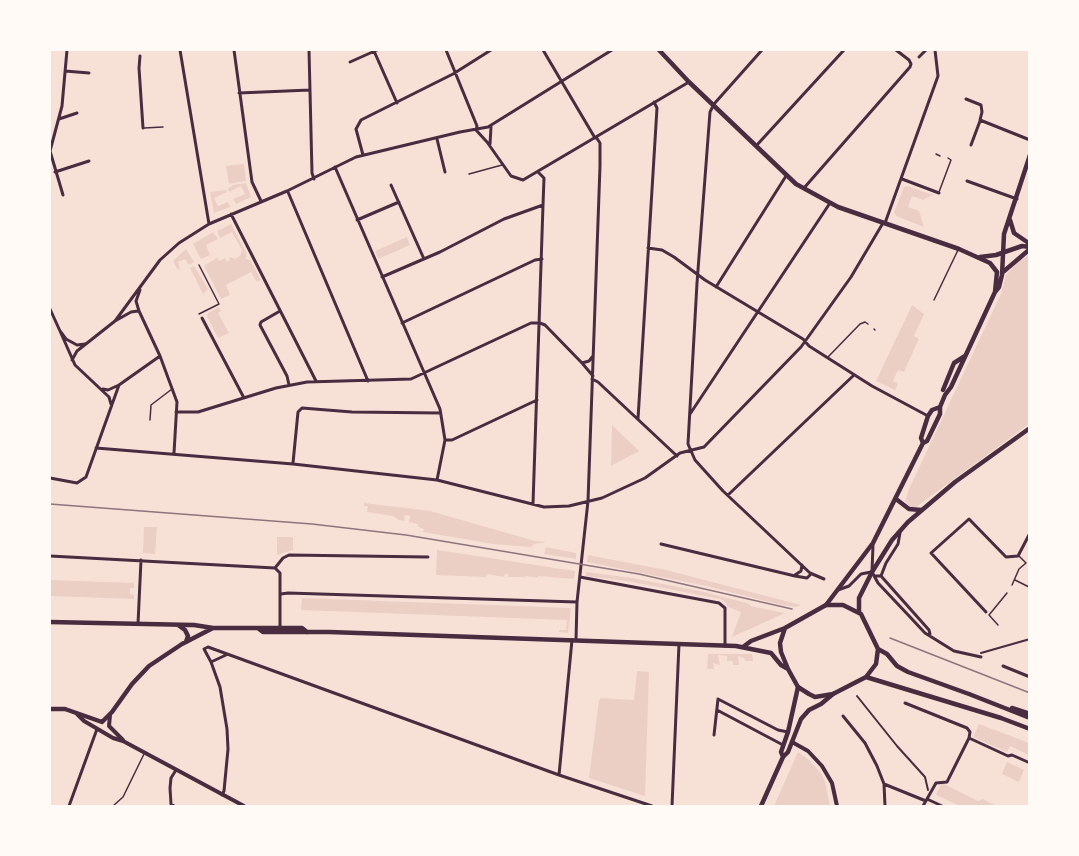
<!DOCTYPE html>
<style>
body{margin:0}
#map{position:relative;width:1079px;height:856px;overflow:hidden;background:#f7e1d7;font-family:Poppins,sans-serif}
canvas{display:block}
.frame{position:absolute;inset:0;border:51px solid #fffaf5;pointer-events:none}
</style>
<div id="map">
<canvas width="1079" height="856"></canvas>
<div class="frame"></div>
</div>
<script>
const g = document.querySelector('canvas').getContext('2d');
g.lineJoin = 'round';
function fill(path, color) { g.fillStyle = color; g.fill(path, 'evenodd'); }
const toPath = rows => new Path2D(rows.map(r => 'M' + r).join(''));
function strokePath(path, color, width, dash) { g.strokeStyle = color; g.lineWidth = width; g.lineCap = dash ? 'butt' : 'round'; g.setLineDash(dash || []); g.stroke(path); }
const green = toPath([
 [244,164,246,181,229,184,226,166],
 [246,183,251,197,236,204,233,199,245,194,241,186,229,192,228,189,233,185],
 [907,186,933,195,923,200,912,196,908,207,919,211,924,227,896,216,894,212,904,187],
 [226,190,227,192,214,198,218,206,228,202,230,207,214,213,210,192],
 [231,224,247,254,246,259,250,260,261,280,257,282,251,272,226,285,230,295,221,299,204,266,217,258,219,261,225,258,227,262,230,260,229,257,235,259,240,256,242,250,232,232,220,238,217,231],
 [213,232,218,239,206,245,210,255,201,259,193,244],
 [407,237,410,245,378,259,375,251],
 [186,249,194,262,189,265,185,259,178,262,180,269,178,270,173,261],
 [1029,255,1029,424,916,507,910,507,905,501,909,489,1001,294,1006,275,1020,260],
 [194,266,208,289,203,294,190,268],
 [912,305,924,314,914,336,919,339,916,345,904,372,898,370,893,381,898,384,895,390,876,381],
 [219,307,221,311,218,313,229,333,218,338,207,316,208,313],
 [612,425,639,451,611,466],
 [364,503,430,511,535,541,547,542,534,544,531,547,493,544,423,532,424,529,418,527,418,524,409,522,410,516,405,515,404,521,399,520,393,516,367,512,368,506,364,506],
 [144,527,157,527,155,554,143,553],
 [277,537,293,537,293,550,277,555],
 [546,547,576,553,576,559,544,554],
 [437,550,575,571,574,579,538,576,538,578,526,576,525,577,508,577,508,574,505,574,504,577,487,574,486,577,436,575],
 [588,555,666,570,801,605,796,607,781,605,706,586,587,562],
 [586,572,632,578,704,592,750,604,750,606,785,613,732,637,741,612,728,607,724,601,720,599,627,581,586,576],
 [50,580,134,583,134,588,130,588,130,594,134,595,134,599,50,596],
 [302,598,571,608,568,633,559,632,559,630,566,630,567,620,301,610],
 [708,654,752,654,753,661,745,661,744,658,738,656,739,665,733,665,733,661,727,661,727,656,718,655,720,665,713,663,714,669,707,669],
 [637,671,649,672,645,796,589,778,599,700,601,698,634,700],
 [979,724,1029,743,1029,755,1010,746,1007,752,973,737],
 [798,752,808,759,821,773,825,782,830,806,774,806],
 [1007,762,1024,770,1019,782,1002,774],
 [941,784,944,784,978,801,983,799,996,806,960,806,936,795]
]);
const service = toPath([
 [144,128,163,127],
 [936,154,940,156],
 [469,174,502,165],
 [939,192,951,160,948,158],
 [199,265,219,304,199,314],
 [934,300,958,250],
 [874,329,875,330],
 [828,357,860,324,865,322,868,324],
 [150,420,151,405,172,389],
 [1015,580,1029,587],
 [1012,585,1019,569,1026,563,1019,556],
 [998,625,989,615,1007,593],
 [113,806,123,797,144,754]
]);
const pedestrian = toPath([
 [981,653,1030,639],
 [857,696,897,746,925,777,928,790]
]);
const minor = toPath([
 [180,50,209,224],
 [234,50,252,182,261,201],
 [309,50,312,173,314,179],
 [446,50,477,126,476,130],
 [543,50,595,138],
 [762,50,714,104,710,112,697,283,688,444,695,460,723,491,810,573,824,579],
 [374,51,397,103],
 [140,56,139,68,143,128],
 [919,57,926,50],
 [350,62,377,50],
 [65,71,89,73],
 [239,93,310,90],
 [966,99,981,105,982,112,980,120,1030,140],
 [59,119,77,113],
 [476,130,487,142,511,176,523,180,689,82],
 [437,139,445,172],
 [490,144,491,127],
 [971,145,980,121],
 [756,146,844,50],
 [363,155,356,129,361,120,453,74,491,50],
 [335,167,440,409,445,440,437,480],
 [55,172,89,161],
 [902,179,939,193],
 [967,181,1017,199],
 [391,185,424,259],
 [804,188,910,67,911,64,909,60,896,50],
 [288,192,368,381],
 [63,195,50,151,62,106,67,50],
 [231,214,316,381],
 [357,220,399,202],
 [885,223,938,76,935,50],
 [648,248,662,250,674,257,705,280,803,339,809,346,872,386,928,416],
 [382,277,440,252,504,219,543,205],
 [716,287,786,176],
 [140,290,136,301,139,311,160,356,177,402,174,453],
 [50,309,60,331,66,339,77,345,85,344],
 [280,311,261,322,260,325,287,376,289,385],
 [202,318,244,398],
 [115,321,160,260,179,243,209,224,287,191,356,157,460,132,488,127,612,50],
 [402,323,535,260,542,259],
 [540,323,545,325,582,363,593,376],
 [60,331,75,365,109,397,111,404],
 [72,360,77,351,115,321,131,312,138,311],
 [582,363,589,361,593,356],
 [592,379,598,382,677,456],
 [103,389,108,390,119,385,160,356],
 [176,412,198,412,276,388,307,382,411,379,531,323,540,323],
 [690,414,830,203],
 [638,419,657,108,654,102],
 [445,440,452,440,537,400],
 [96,448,293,464,437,480,544,507,569,506,602,498,645,478,680,453,704,447,801,347,851,277,883,223],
 [293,463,298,412,302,408,352,412,440,413],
 [50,478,77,483,86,477,119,385],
 [728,495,854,375],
 [533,504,543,205,544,178,538,172],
 [661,544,795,576,807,578,811,574],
 [873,545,872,572,878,583,911,618,925,633,954,651,981,657],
 [50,556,275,568],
 [275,568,283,558,289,555,428,557],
 [275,568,280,573,280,627],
 [795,575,801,571,802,565],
 [875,576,881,576,929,630,930,634],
 [881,576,886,563,898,544,900,533],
 [580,577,719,603,725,608,725,646],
 [838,590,849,586,861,574,871,572],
 [281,594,288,593,577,602],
 [986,612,931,553,969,519,1006,557,1018,556,1030,533],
 [138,624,141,560],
 [576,640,577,602,588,501,600,166,600,143,596,137],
 [211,662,226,655],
 [1003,666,1030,677],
 [905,703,967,728,970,732,969,738],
 [717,710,783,745],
 [843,716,865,743,877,766,884,784,885,806],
 [714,735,718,699,778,730,788,732],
 [969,738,1008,756,1012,755,1030,763],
 [559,775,572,640],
 [884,784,926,801],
 [222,795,224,791,228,749,227,729,220,687,211,662,204,649,208,647,559,775,652,806],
 [927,799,942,806],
 [69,806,97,729],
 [174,806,171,804,170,788,171,778,176,770],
 [672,806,679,644],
 [923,806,936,783,947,782,969,738]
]);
const tertiary = toPath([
 [77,714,84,721,113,738,123,741,244,806],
 [110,715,109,726,123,740],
 [792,742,808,751,822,766,832,783,837,806]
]);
const primary = toPath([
 [659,50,689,82,796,184,838,207,959,249,990,263,997,272,995,292],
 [1010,220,1014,233,1030,244],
 [980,257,996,255,1022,246,1030,247],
 [1003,272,1030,249],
 [943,390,954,363,965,356],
 [923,443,927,441,940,414,940,407,945,395,951,387,995,292,999,287,1002,275,1004,234,1030,155],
 [896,499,909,509,921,510],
 [826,605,873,543,923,443,921,438,928,416,932,410,940,407],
 [859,611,859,598,872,572,892,540,908,522,955,482,1030,428],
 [783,757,781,752,788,732,798,687],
 [761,806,783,757,788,752,801,719,809,710,821,704,833,694]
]);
const trunk = toPath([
 [50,622,194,625,213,628,302,628,307,632],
 [178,625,185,630,188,636,186,642],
 [259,629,263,632,329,632,736,646,771,653,781,665,788,669],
 [743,647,751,641,785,628,826,605,843,605,861,614,878,649,876,664,866,677,833,694,815,697,809,694,798,687,788,669,781,652,780,643,785,628],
 [878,649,887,654,897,666,908,672,969,694,1030,718],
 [866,677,1001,718,1030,729],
 [1012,708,1030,714],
 [50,709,65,709,102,722,112,712,132,684,149,666,182,644,213,628]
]);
const rail = toPath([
 [50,504,312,524,406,535,639,574,792,609],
 [890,638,1030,693]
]);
fill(green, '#ebcfc5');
strokePath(service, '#4a2c40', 1.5);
strokePath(pedestrian, '#4a2c40', 2);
strokePath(minor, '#4a2c40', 3);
strokePath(tertiary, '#4a2c40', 4);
strokePath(primary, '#4a2c40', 4.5);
strokePath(trunk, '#4a2c40', 4.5);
strokePath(rail, '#8f747c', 1.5);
</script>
